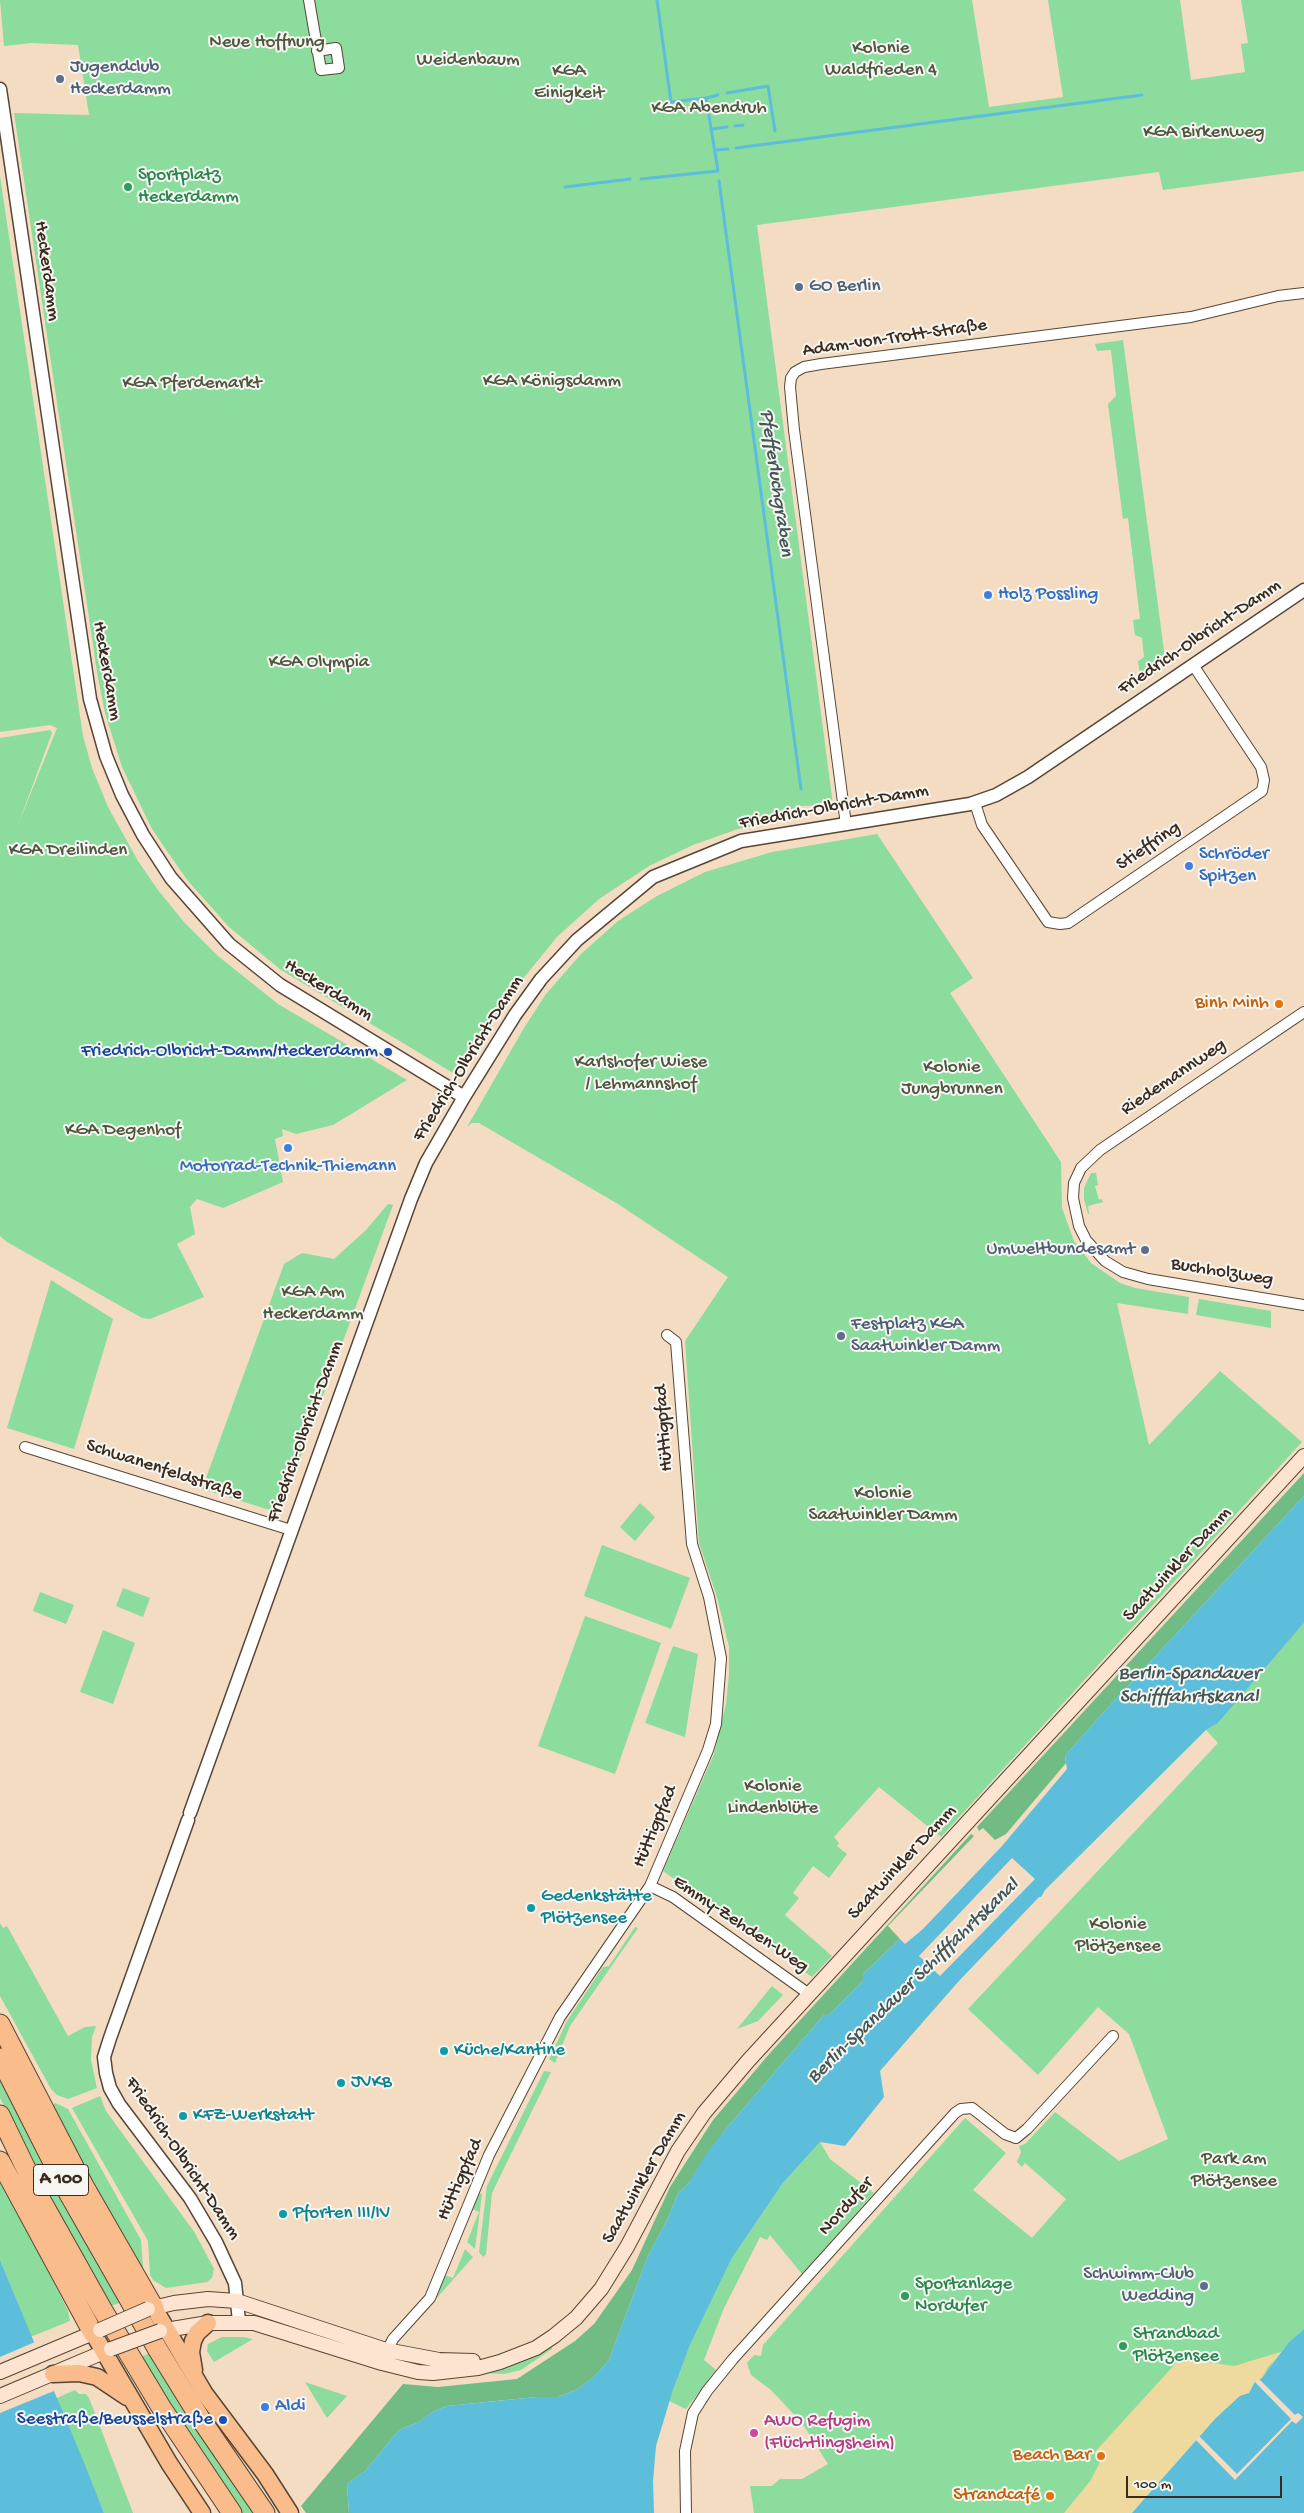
<!DOCTYPE html>
<meta charset="utf-8">
<style>
body{margin:0}
#map{position:relative;width:1304px;height:2513px;overflow:hidden;background:#f3dcc1;font-family:"Gochi Hand",sans-serif}
canvas{display:block}
.scale{position:absolute;left:1126px;top:2476px;width:156px;height:22px;box-sizing:border-box;border:2px solid #3b2a1e;border-top:0;padding-left:6px;font-size:15px;line-height:18px;white-space:nowrap;color:#3b2a1e;-webkit-text-stroke:4px #f6f6f2;paint-order:stroke}
</style>
<div id="map">
<canvas width="1304" height="2513"></canvas>
<div class="scale">100 m</div>
</div>
<script>
const g = document.querySelector('canvas').getContext('2d');
g.lineJoin = 'round';
function fill(path, color) { g.fillStyle = color; g.fill(path, 'evenodd'); }
const toPath = rows => new Path2D(rows.map(r => 'M' + r).join(''));
function strokePath(path, color, width, dash) { g.strokeStyle = color; g.lineWidth = width; g.lineCap = dash ? 'butt' : 'round'; g.setLineDash(dash || []); g.stroke(path); }
function drawText(font, color, halo, rows, align = 'center') {
  g.font = font + ' "Gochi Hand",sans-serif'; g.lineWidth = 4; g.setLineDash([]); g.textBaseline = 'middle'; g.strokeStyle = halo; g.fillStyle = color; for (const [text, x, y, turn = 0] of rows) {
    g.save(); g.translate(x, y); g.rotate((+turn || 0) * Math.PI / 180); g.textAlign = isNaN(turn) ? turn : align; if (halo) g.strokeText(text, 0, 0); g.fillText(text, 0, 0); g.restore();
  }
}
const green = toPath([
 [0,0,972,0,989,107,1063,97,1048,0,1180,0,1191,80,1245,72,1241,44,1248,43,1241,0,1304,0,1304,171,1163,190,1159,172,757,225,833,805,799,806,796,819,738,829,693,845,649,866,599,899,557,937,509,996,465,1068,453,1073,281,970,229,927,188,881,169,854,152,829,122,767,105,713,97,672,14,113,89,115,78,45,31,43,4,46],
 [0,176,83,736,92,768,108,807,138,861,158,890,184,922,218,956,278,1004,407,1080,333,1125,296,1134,282,1129,283,1136,275,1139,283,1182,223,1208,197,1199,190,1207,195,1234,177,1244,204,1297,150,1319,142,1318,7,1242,0,1236,0,738,50,730,52,733,18,825,57,728,50,725,0,732],
 [1123,340,1166,666,1141,683,1138,661,1144,657,1142,638,1135,635,1133,620,1140,619,1128,518,1123,519,1108,404,1116,396,1111,350,1097,351,1095,344],
 [877,834,973,978,950,993,1061,1162,1062,1208,1074,1241,1091,1263,1120,1283,1135,1288,1189,1297,1188,1314,1117,1303,1149,1445,1220,1371,1302,1442,941,1837,879,1787,834,1837,839,1843,837,1846,847,1854,829,1878,813,1866,793,1893,799,1898,785,1915,832,1956,812,1977,663,1871,714,1754,726,1704,729,1674,729,1647,717,1597,699,1543,685,1341,728,1277,618,1204,479,1123,472,1123,467,1127,524,1028,546,994,581,954,618,921,657,896,705,872,772,852],
 [1091,1173,1096,1173,1098,1185,1095,1186,1099,1200,1102,1199,1103,1202,1088,1206,1089,1214,1088,1214,1084,1199,1084,1188],
 [388,1204,393,1205,283,1505,273,1511,202,1489,284,1264,302,1253,334,1259,366,1230],
 [51,1280,113,1319,74,1449,7,1428],
 [1199,1299,1271,1311,1271,1328,1196,1315],
 [640,1503,655,1517,635,1541,620,1527],
 [602,1545,690,1578,671,1629,584,1596],
 [123,1588,150,1598,143,1617,116,1606],
 [40,1592,74,1605,66,1624,33,1611],
 [585,1616,661,1643,615,1774,538,1746],
 [1304,1623,1304,2329,1289,2342,1262,2378,1255,2382,1253,2388,1215,2419,1132,2513,754,2513,750,2486,772,2486,780,2479,802,2479,828,2464,802,2423,771,2390,751,2375,747,2363,754,2355,761,2356,763,2345,965,2118,1006,2153,973,2190,1032,2238,1066,2199,1025,2163,1022,2167,1017,2162,1021,2152,1019,2146,1025,2144,1055,2112,1119,2161,1168,2139,1129,2034,1098,2007,1038,2075,968,2009,1218,1743,1206,1730,1218,1723],
 [103,1630,135,1643,113,1704,80,1692],
 [673,1646,698,1654,685,1737,645,1723],
 [0,1923,3,1928,7,1926,68,2036,85,2027,96,2026,92,2037,91,2060,97,2088,68,2099,57,2095,51,2089,0,1996],
 [635,1927,638,1928,570,2026,555,2063,549,2059,567,2021,603,1967,609,1966],
 [772,1986,783,1995,758,2021,737,2029],
 [544,2071,551,2072,492,2193,486,2254,483,2257,479,2252,487,2186],
 [0,2074,122,2302,108,2307,38,2176,0,2098],
 [100,2096,106,2111,195,2233,214,2269,212,2278,207,2282,166,2288,153,2280,150,2275,148,2241,72,2108],
 [55,2103,68,2109,141,2240,144,2279,51,2106],
 [820,2142,830,2159,874,2193,802,2274,770,2235,767,2240,760,2237,724,2308,704,2360,716,2370,686,2409,669,2401,690,2345,732,2258,783,2183],
 [0,2173,68,2311,70,2321,33,2336,31,2336,0,2260],
 [479,2193,482,2194,475,2249,467,2242,479,2212,472,2209],
 [465,2249,473,2257,436,2299,445,2275,453,2278],
 [222,2337,243,2337,253,2339,214,2362,207,2351,208,2344],
 [551,2346,552,2349,521,2370,504,2374,477,2373,520,2362],
 [152,2352,256,2513,241,2513,138,2358],
 [305,2382,347,2396,327,2418],
 [75,2390,79,2394,86,2394,89,2398,133,2513,104,2513,57,2398]
]);
const forest = toPath([
 [1304,1473,1304,1496,1101,1715,1065,1756,1066,1763,1006,1834,995,1840,983,1828,979,1831,977,1827],
 [971,1834,974,1836,888,1926,900,1939,863,1974,863,1981,829,2015,824,2015,725,2130,688,2184,678,2193,669,2216,648,2256,609,2360,594,2377,578,2389,558,2397,536,2397,447,2406,434,2411,419,2422,399,2430,365,2471,347,2484,349,2513,306,2513,301,2506,403,2384,438,2387,517,2379,575,2341,594,2324,632,2270,670,2187,713,2120,770,2053]
]);
const sand = toPath([
 [1284,2351,1268,2367,1262,2378,1255,2382,1249,2393,1240,2396,1215,2419,1132,2513,1064,2513,1091,2480,1100,2462,1094,2453,1176,2363,1200,2361,1234,2366]
]);
const water = toPath([
 [1304,1496,1304,1623,1218,1723,1206,1730,1045,1890,1041,1897,1039,1897,958,1982,880,2071,884,2097,845,2146,820,2142,783,2183,732,2258,690,2345,672,2393,656,2446,653,2481,654,2513,349,2513,347,2484,365,2471,399,2430,419,2422,434,2411,447,2406,536,2397,558,2397,578,2389,594,2377,609,2360,648,2256,669,2216,678,2193,688,2184,706,2154,725,2130,824,2015,829,2015,863,1981,863,1974,900,1939,905,1944,923,1929,1002,1846,1067,1769,1065,1756,1101,1715],
 [1012,1858,1035,1879,940,1976,919,1956],
 [0,2260,85,2465,104,2513,0,2513],
 [1304,2329,1304,2513,1132,2513,1215,2419,1240,2396,1249,2393,1255,2382,1262,2378,1289,2342]
]);
const pier = toPath([
 [34,2336,59,2397,57,2398,54,2391,0,2413,0,2357,35,2342],
 [1259,2379,1295,2415,1298,2413,1303,2417,1296,2424,1292,2421,1235,2480,1196,2440,1199,2436,1237,2474,1291,2419,1255,2382]
]);
const stream = toPath([
 [727,93,768,86,775,131],
 [706,98,718,95],
 [735,126,743,125],
 [712,129,727,127],
 [736,148,1142,95],
 [715,150,728,149],
 [641,179,718,171,706,98,671,102,657,0],
 [719,181,801,789],
 [565,187,630,179]
]);
const minor = toPath([
 [309,0,311,12,321,70,339,68,336,48,317,51],
 [975,803,982,825,1048,922,1060,924,1068,923,1262,791,1264,780,1261,767,1193,665],
 [846,825,794,430,790,387,791,378,795,372,804,367,821,364,1191,317,1278,296,1304,293],
 [1304,1012,1100,1150,1081,1168,1074,1183,1073,1198,1079,1226,1086,1240,1105,1261,1123,1272,1148,1279,1304,1305],
 [25,1447,291,1530],
 [650,1886,673,1897,809,1994],
 [385,2355,393,2339,430,2298,489,2155,560,2017,650,1886,708,1750,716,1724,721,1658,709,1597,692,1544,676,1342,667,1335],
 [686,2513,685,2451,693,2413,707,2391,733,2359,955,2113,961,2109,972,2108,1005,2134,1016,2138,1027,2129,1113,2036]
]);
const tertiary = toPath([
 [0,89,90,699,106,756,122,795,143,835,171,878,229,944,280,985,464,1097],
 [190,1813,411,1199,426,1163,464,1097,515,1015,541,979,577,940,653,877,741,841,970,804,996,795,1028,777,1304,590],
 [188,1820,110,2038,104,2057,106,2073,110,2088,119,2104,190,2198,216,2242,235,2283,239,2321]
]);
const secondary = toPath([
 [148,2309,174,2303,208,2299,237,2301,386,2350,439,2360,473,2361],
 [160,2331,208,2323,254,2323,382,2363,418,2372,433,2373,478,2368,500,2362,536,2348,554,2336,576,2318,601,2289,627,2247,678,2151,704,2113,748,2061,1304,1456],
 [0,2372,100,2330],
 [0,2396,111,2349]
]);
const primary = toPath([
 [154,2308,205,2394,265,2474,290,2513],
 [93,2333,169,2463,202,2513],
 [194,2370,191,2352,193,2341,197,2333,208,2323],
 [53,2374,79,2373,97,2377,127,2397]
]);
const motorway = toPath([
 [0,2024,84,2186,154,2308],
 [0,2058,69,2194,158,2350,200,2418,265,2513],
 [0,2115,42,2202,102,2309,161,2407,232,2513],
 [0,2161,93,2333]
]);
const secondaryBridge = toPath([
 [100,2330,148,2309],
 [111,2349,160,2331]
]);
const markers = [
 [60,79,5,"#5c6f8a"],
 [128,187,5,"#2e9e5b"],
 [799,287,5,"#5c6f8a"],
 [988,595,5,"#3f7fe0"],
 [1189,866,5,"#3f7fe0"],
 [1279,1004,5,"#e8710a"],
 [388,1052,5,"#1a4fb4"],
 [288,1148,5,"#3f7fe0"],
 [1145,1250,5,"#5c6f8a"],
 [841,1336,5,"#5c6f8a"],
 [531,1908,5,"#0f9aa8"],
 [444,2051,5,"#0f9aa8"],
 [341,2083,5,"#0f9aa8"],
 [183,2116,5,"#0f9aa8"],
 [283,2214,5,"#0f9aa8"],
 [1204,2286,5,"#5c6f8a"],
 [905,2296,5,"#2e9e5b"],
 [1123,2346,5,"#2e9e5b"],
 [265,2407,5,"#3f7fe0"],
 [223,2420,5,"#1a4fb4"],
 [754,2433,5,"#d1479c"],
 [1101,2456,5,"#e8710a"],
 [1050,2496,5,"#e8710a"]
];
const shields = [
 [61,2180,55]
];
const shieldNames = [
 ["A 100",61,2180]
];
const parkNames = [
 ["Neue Hoffnung",267,43],
 ["Kolonie",881,49],
 ["Waldfrieden 4",881,71],
 ["Weidenbaum",468,61],
 ["KGA",569,72],
 ["Einigkeit",569,94],
 ["KGA Abendruh",709,109],
 ["KGA Birkenweg",1204,133],
 ["KGA Königsdamm",552,382],
 ["KGA Pferdemarkt",192,384],
 ["KGA Olympia",319,663],
 ["KGA Dreilinden",68,851],
 ["Karlshofer Wiese",641,1063],
 ["/ Lehmannshof",641,1085],
 ["Kolonie",952,1068],
 ["Jungbrunnen",952,1090],
 ["KGA Degenhof",123,1131],
 ["KGA Am",313,1293],
 ["Heckerdamm",313,1315],
 ["Kolonie",883,1494],
 ["Saatwinkler Damm",883,1516],
 ["Kolonie",773,1787],
 ["Lindenblüte",773,1809],
 ["Kolonie",1118,1925],
 ["Plötzensee",1118,1947],
 ["Park am",1234,2160],
 ["Plötzensee",1234,2182]
];
const serviceNames = [
 ["Jugendclub",70,68],
 ["Heckerdamm",70,90],
 ["GO Berlin",809,287],
 ["Umweltbundesamt",1135,1250,"right"],
 ["Festplatz KGA",851,1325],
 ["Saatwinkler Damm",851,1347],
 ["Schwimm-Club",1194,2275,"right"],
 ["Wedding",1194,2297,"right"]
];
const leisureNames = [
 ["Sportplatz",138,176],
 ["Heckerdamm",138,198],
 ["Sportanlage",915,2285],
 ["Nordufer",915,2307],
 ["Strandbad",1133,2335],
 ["Plötzensee",1133,2357]
];
const streetNames = [
 ["Heckerdamm",46,271,82],
 ["Adam-von-Trott-Straße",895,339,-8],
 ["Friedrich-Olbricht-Damm",1200,638,-34],
 ["Heckerdamm",106,671,80],
 ["Friedrich-Olbricht-Damm",834,808,-10],
 ["Stieffring",1149,847,-34],
 ["Heckerdamm",328,991,32],
 ["Friedrich-Olbricht-Damm",469,1059,-58],
 ["Riedemannweg",1174,1078,-34],
 ["Buchholzweg",1222,1273,9],
 ["Hüttigpfad",665,1428,-94],
 ["Friedrich-Olbricht-Damm",306,1432,-70],
 ["Schwanenfeldstraße",164,1471,18],
 ["Saatwinkler Damm",1178,1565,-47],
 ["Hüttigpfad",656,1827,-67],
 ["Saatwinkler Damm",903,1863,-47],
 ["Emmy-Zehden-Weg",740,1925,34],
 ["Friedrich-Olbricht-Damm",182,2159,56],
 ["Saatwinkler Damm",645,2178,-60],
 ["Hüttigpfad",461,2180,-66],
 ["Nordufer",847,2207,-48]
];
const shopNames = [
 ["Holz Possling",998,595],
 ["Schröder",1199,855],
 ["Spitzen",1199,877],
 ["Motorrad-Technik-Thiemann",288,1167,"center"],
 ["Aldi",275,2407]
];
const foodNames = [
 ["Binh Minh",1269,1004],
 ["Beach Bar",1091,2456],
 ["Strandcafé",1040,2496]
];
const transitNames = [
 ["Friedrich-Olbricht-Damm/Heckerdamm",378,1052],
 ["Seestraße/Beusselstraße",213,2420]
];
const cultureNames = [
 ["Gedenkstätte",541,1897],
 ["Plötzensee",541,1919],
 ["Küche/Kantine",454,2051],
 ["JVKB",351,2083],
 ["KFZ-Werkstatt",193,2116],
 ["Pforten III/IV",293,2214]
];
const hotelNames = [
 ["AWO Refugim",764,2422],
 ["(Flüchtlingsheim)",764,2444]
];
const waterNames = [
 ["Pfefferluchgraben",775,483,82],
 ["Berlin-Spandauer",1189,1675],
 ["Schifffahrtskanal",1189,1698],
 ["Berlin-Spandauer Schifffahrtskanal",914,1982,-44]
];
fill(green, '#8bdc9d');
fill(forest, '#70bc84');
fill(sand, '#eeda9e');
fill(water, '#5cbeda');
fill(pier, '#f3dcc1');
strokePath(stream, '#5cbeda', 3);
strokePath(minor, '#574536', 12);
strokePath(tertiary, '#574536', 15);
strokePath(secondary, '#574536', 16);
strokePath(primary, '#574536', 19);
strokePath(motorway, '#574536', 21);
strokePath(minor, '#fff', 10);
strokePath(tertiary, '#fff', 12);
strokePath(secondary, '#fde4d0', 14);
strokePath(primary, '#f9bc8a', 16);
strokePath(motorway, '#f9bc8a', 19);
strokePath(secondaryBridge, '#574536', 16, []);
strokePath(secondaryBridge, '#fde4d0', 14);
for (const [x, y, r, color] of markers) { const dot = new Path2D(); dot.arc(x, y, r, 0, 2 * Math.PI); g.fillStyle = color; g.fill(dot); strokePath(dot, '#f6f6f2', 2); }
for (const [x, y, w] of shields) { const box = new Path2D(); box.roundRect(x - w / 2, y - 15.5, w, 31, 4); g.fillStyle = '#f6f6f2'; g.fill(box); strokePath(box, '#3b2a1e', 1); }
drawText('bold 18px', '#3b2a1e', null, shieldNames);
drawText('19px', '#4f563e', '#f6f6f2', parkNames);
drawText('19px', '#4e5e75', '#f6f6f2', serviceNames, 'left');
drawText('19px', '#27864d', '#f6f6f2', leisureNames, 'left');
drawText('19px', '#3b2a1e', '#f6f6f2', streetNames);
drawText('19px', '#366cbe', '#f6f6f2', shopNames, 'left');
drawText('19px', '#c56008', '#f6f6f2', foodNames, 'right');
drawText('19px', '#164399', '#f6f6f2', transitNames, 'right');
drawText('19px', '#0d838f', '#f6f6f2', cultureNames, 'left');
drawText('19px', '#b23c85', '#f6f6f2', hotelNames, 'left');
drawText('italic 20px', '#455656', '#f6f6f2', waterNames);
</script>
